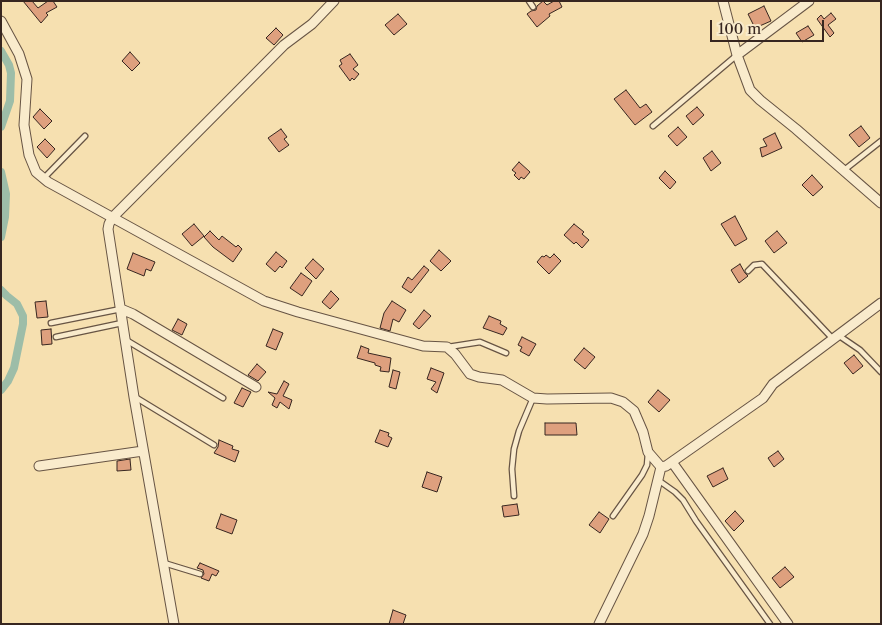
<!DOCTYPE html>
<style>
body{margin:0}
#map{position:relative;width:882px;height:625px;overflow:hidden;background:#f6e0b0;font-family:"Libre Caslon Text",serif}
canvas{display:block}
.frame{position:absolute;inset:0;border:2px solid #372620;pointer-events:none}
.scale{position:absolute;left:710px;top:20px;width:114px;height:22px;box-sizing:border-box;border:2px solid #372620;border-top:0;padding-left:6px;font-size:15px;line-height:18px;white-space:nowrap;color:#372620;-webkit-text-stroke:4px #f9ebcc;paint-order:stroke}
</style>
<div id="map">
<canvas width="882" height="625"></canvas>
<div class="frame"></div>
<div class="scale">100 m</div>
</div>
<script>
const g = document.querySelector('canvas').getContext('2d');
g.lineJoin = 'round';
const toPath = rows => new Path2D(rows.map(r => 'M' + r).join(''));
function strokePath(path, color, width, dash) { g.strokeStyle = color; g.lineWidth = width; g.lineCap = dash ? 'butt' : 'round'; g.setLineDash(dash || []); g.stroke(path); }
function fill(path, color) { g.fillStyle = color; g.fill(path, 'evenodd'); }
const canal = toPath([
 [1,51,9,65,11,73,10,101,1,127],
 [1,172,6,194,5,217,1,237],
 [1,290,7,296,17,304,23,316,23,324,14,368,8,381,1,390]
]);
const building = toPath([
 [23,1,32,1,38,8,48,1,53,1,57,7,46,13,48,15,41,23,23,1],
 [543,1,547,5,554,1,559,1,562,7,549,14,550,16,537,27,527,14,531,11,536,10,537,6,543,1],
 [764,6,771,21,755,28,748,14,764,6],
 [831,13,836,19,828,25,834,33,830,37,817,19,821,15,824,19,831,13],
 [398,14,407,24,394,35,385,25,398,14],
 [808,26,814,35,802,42,796,33,808,26],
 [276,28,283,35,274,45,266,38,276,28],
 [130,52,140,63,132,71,122,61,130,52],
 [350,54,358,65,353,69,359,74,354,80,352,78,350,81,339,66,342,64,340,60,350,54],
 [626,90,640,108,646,104,652,112,635,125,614,99,626,90],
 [697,107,704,115,693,125,686,116,697,107],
 [40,109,52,121,44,129,33,117,40,109],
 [861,126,870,138,859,147,849,135,861,126],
 [678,127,687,137,677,146,668,136,678,127],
 [281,129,287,137,284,139,289,145,279,152,268,138,281,129],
 [775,133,782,148,762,157,760,148,767,146,763,139,775,133],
 [45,139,55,149,47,158,37,147,45,139],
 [712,151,721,163,711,171,703,158,712,151],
 [519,162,530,172,524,179,521,177,519,180,514,175,516,173,512,170,519,162],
 [665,171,676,182,670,189,659,178,665,171],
 [812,175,823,187,813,196,802,185,812,175],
 [735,216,747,239,735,246,721,224,735,216],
 [194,224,204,236,192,246,182,234,194,224],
 [574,224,584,232,582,234,589,240,582,248,576,242,574,244,564,235,574,224],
 [210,231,219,240,222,236,236,247,238,245,242,249,233,262,213,247,204,237,210,231],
 [777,231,787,243,774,253,765,241,777,231],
 [439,250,451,261,441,271,430,261,439,250],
 [276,252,287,261,282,268,280,266,275,272,266,264,276,252],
 [133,253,155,262,151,271,146,269,144,276,127,269,133,253],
 [554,254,561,261,549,274,537,262,542,256,544,257,546,255,550,258,554,254],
 [313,259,324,269,316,279,305,268,313,259],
 [740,264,745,273,748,276,739,283,731,270,740,264],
 [424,266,429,270,411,293,402,287,408,277,412,280,424,266],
 [301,273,312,281,302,296,290,288,301,273],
 [331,291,339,299,330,309,322,302,331,291],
 [46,301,48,317,37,318,35,302,46,301],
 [392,301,406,310,399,322,393,319,390,331,380,328,384,313,392,301],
 [424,310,431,316,419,329,413,324,424,310],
 [489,316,501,321,500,324,507,328,503,335,483,328,489,316],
 [178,319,187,324,182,335,172,330,178,319],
 [51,329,52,344,42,345,41,330,51,329],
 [273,329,283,333,276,350,266,346,273,329],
 [522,337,536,344,529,356,520,351,522,347,518,345,522,337],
 [361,346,369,349,368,353,391,358,389,372,380,371,381,367,375,365,375,363,357,358,361,346],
 [584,348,595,357,585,369,574,360,584,348],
 [854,355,863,366,853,374,844,363,854,355],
 [257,364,266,372,258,381,248,375,257,364],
 [431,368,444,373,437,393,431,389,436,382,427,379,431,368],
 [393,370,400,372,396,389,389,387,393,370],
 [284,381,289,384,283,396,292,400,289,409,280,402,277,408,272,405,275,398,268,392,277,394,284,381],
 [242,388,251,392,243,407,234,403,242,388],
 [658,390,670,400,659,412,648,402,658,390],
 [545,423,576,423,577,435,545,435,545,423],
 [380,430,389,433,388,436,392,438,388,447,375,442,380,430],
 [219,440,233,446,232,449,239,451,235,462,214,453,218,447,219,440],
 [778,451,784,459,774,467,768,458,778,451],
 [130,459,131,470,117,471,117,461,130,459],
 [723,468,728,479,713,487,707,476,723,468],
 [427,472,442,477,437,492,422,487,427,472],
 [517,504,519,515,504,517,502,506,517,504],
 [735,511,744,521,734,531,725,521,735,511],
 [599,512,609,519,600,533,589,525,599,512],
 [221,514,237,520,232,534,216,528,221,514],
 [200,563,219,571,216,576,212,574,209,581,201,578,204,574,203,570,197,568,200,563],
 [785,567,794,577,780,588,772,578,785,567],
 [393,610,406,615,403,624,389,624,393,610]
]);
const service = toPath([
 [529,1,533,7],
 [653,126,737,55],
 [843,171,881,141],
 [43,179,85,136],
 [748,271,754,265,762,264,833,339],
 [51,323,121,309],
 [838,335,860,350,881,372],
 [56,337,122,323],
 [126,340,223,398],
 [448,347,480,342,506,353],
 [135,397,214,445],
 [658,480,675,492,683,500,696,521,770,624],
 [514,496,512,469,514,449,519,431,533,398],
 [613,516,642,475,647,465,648,453],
 [164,563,200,574]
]);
const minor = toPath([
 [723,1,737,55,750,90,760,100,796,129,881,203],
 [1,21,19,54,27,79,24,125,29,155,36,172,48,182,264,301,298,312,423,346,447,347,455,354,470,374,479,377,502,380,533,398,547,399,611,398,623,402,634,411,643,432,648,452,661,467,666,466,763,398,773,384,881,303],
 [737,55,809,1],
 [121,309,133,314,256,387],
 [672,462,788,624],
 [39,466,143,451],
 [174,624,134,397,108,229,109,224,112,218,284,45,312,24,334,1],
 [599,624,643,534,649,516,661,467]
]);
strokePath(canal, '#9dbda8', 8);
fill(building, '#dea07e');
strokePath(building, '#372620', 1);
strokePath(service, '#675444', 7);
strokePath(minor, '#675444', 11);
strokePath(service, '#f9ebcc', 4.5);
strokePath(minor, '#f9ebcc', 9);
</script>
